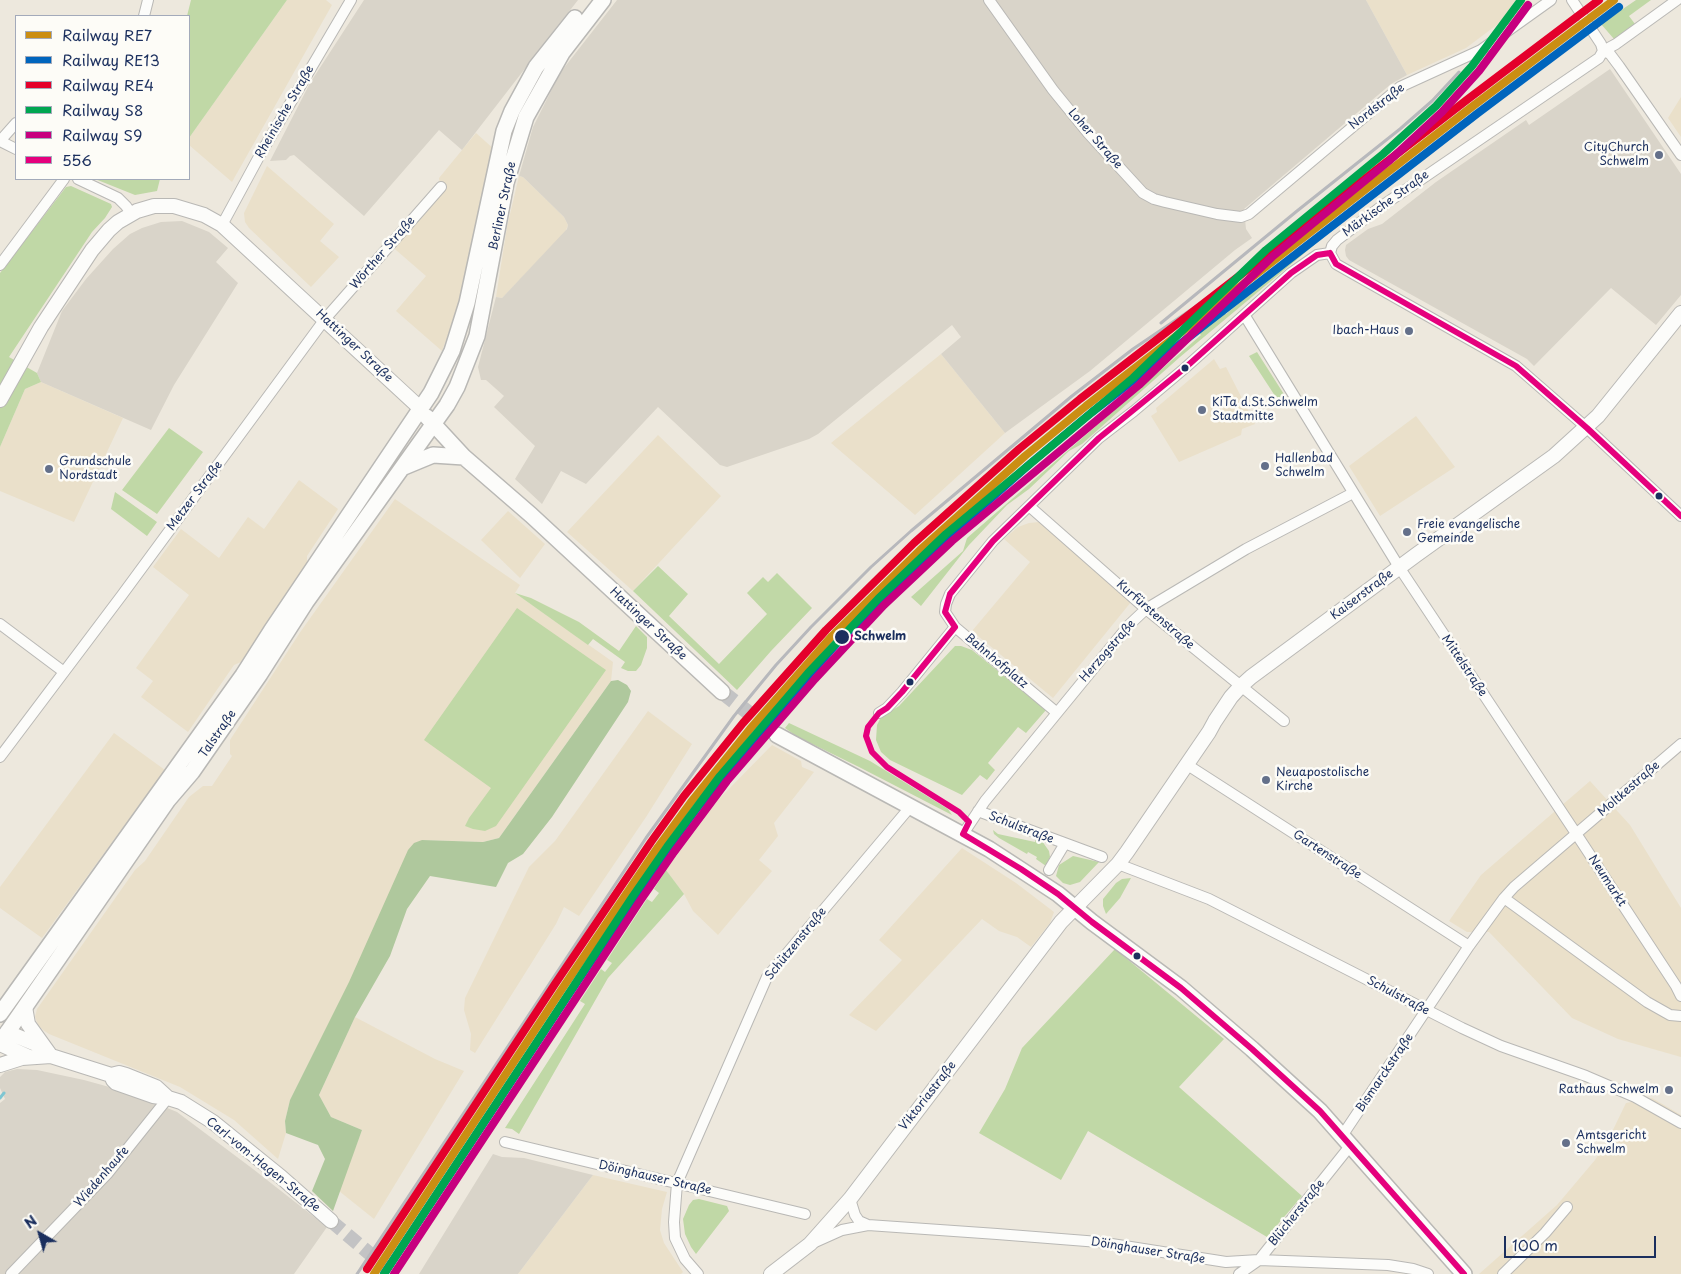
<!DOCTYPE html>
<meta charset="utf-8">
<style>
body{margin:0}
#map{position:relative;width:1681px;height:1274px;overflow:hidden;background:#ede8dd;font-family:"Playpen Sans",sans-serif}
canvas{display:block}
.legend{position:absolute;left:15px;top:15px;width:175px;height:165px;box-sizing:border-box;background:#fdfcf7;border:1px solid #a3aaba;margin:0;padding:6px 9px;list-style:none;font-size:15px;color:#1b2f5e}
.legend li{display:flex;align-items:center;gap:10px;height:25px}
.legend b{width:25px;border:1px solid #a3aaba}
.north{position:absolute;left:15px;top:1209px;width:50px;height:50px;-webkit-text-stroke:4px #fdfcf7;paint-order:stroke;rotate:322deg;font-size:14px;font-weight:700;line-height:20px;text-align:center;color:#1b2f5e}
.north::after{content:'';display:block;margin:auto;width:18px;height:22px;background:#1b2f5e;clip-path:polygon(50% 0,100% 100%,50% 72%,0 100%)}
.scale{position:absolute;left:1504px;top:1236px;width:152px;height:22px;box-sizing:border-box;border:2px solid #1b2f5e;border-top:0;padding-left:6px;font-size:15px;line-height:18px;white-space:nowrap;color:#1b2f5e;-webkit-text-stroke:4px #fdfcf7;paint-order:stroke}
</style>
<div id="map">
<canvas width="1681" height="1274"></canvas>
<ul class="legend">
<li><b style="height:6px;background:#cb8e13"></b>Railway RE7</li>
<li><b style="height:6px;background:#0065bd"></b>Railway RE13</li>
<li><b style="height:6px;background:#e4002b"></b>Railway RE4</li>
<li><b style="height:6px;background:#00a651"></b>Railway S8</li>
<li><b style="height:6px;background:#c7007f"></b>Railway S9</li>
<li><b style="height:6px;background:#e5007d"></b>556</li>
</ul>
<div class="north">N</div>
<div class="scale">100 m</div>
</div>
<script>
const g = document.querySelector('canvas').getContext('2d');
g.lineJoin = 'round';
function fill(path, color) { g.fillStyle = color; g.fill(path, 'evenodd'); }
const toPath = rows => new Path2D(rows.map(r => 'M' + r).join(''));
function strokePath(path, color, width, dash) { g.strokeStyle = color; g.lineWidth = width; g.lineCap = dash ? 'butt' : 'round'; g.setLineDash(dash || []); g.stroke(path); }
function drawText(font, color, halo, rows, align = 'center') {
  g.font = font + ' "Playpen Sans",sans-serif'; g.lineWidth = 5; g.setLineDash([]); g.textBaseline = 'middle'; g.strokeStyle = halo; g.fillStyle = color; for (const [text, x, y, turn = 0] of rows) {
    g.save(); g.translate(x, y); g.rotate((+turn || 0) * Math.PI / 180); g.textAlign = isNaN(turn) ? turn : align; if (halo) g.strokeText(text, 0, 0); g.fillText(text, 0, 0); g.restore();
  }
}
const built = toPath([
 [287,0,326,0,332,5,232,182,189,145,189,138],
 [1366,0,1530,0,1466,48,1407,75],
 [1681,97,1681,137,1668,118],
 [476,133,495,150,463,294,442,351,396,311,426,276,389,244,440,186,439,178],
 [267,166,334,224,320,241,339,257,311,287,249,228,245,222,244,213],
 [519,176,523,177,564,217,568,225,565,233,502,298,496,297,507,227],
 [941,354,1005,433,915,515,831,443],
 [1214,359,1220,369,1226,367,1255,424,1242,429,1241,435,1179,462,1151,416,1157,412,1156,408],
 [41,382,123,418,74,522,0,491,0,447,25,389],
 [1416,416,1455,467,1380,516,1349,466],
 [658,435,721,496,633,591,567,532],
 [299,480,338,509,307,556,307,564,241,662,234,665,188,732,141,697,153,681,136,668,189,595,153,567,181,529,219,558,248,517,264,529],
 [395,499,520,585,515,593,613,662,611,681,499,838,483,842,422,840,290,1100,285,1121,286,1133,278,1159,234,1120,180,1087,49,1034,43,1030,38,1025,35,1017,37,1009,135,870,145,861,189,797,203,786,212,786,232,756,230,754,230,740,301,631],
 [508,511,545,544,520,578,481,540],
 [1039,522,1131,602,1053,698,972,631,1030,562,1004,539,1018,527,1029,523],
 [648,711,692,744,646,817,579,916,564,907,556,924,475,1053,470,1050,471,1034,464,1010,465,998,529,867,555,841],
 [114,733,165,770,42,938,0,908,0,887],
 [772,745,801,761,802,767,814,772,774,823,778,836,759,860,772,871,718,935,693,911,684,894,666,870,718,800],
 [1590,781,1630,825,1681,908,1681,1057,1618,1039,1572,1018,1489,932,1467,932,1449,921,1481,875],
 [962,848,1016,883,1054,912,1050,923,1031,947,1017,937,999,931,982,919,876,1031,849,1015,902,960,879,940],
 [355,1017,435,1059,464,1071,374,1219,339,1191,362,1130,331,1117,319,1095],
 [1652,1098,1681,1115,1681,1274,1479,1274,1557,1205,1595,1160,1610,1136,1626,1103],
 [593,1175,667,1192,662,1209,660,1230,664,1243,683,1272,681,1274,518,1274]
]);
const industrial = toPath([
 [364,0,578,0,462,150,439,130,364,216,294,155,290,156,286,160,270,161,310,83],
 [617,0,1366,0,1407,75,1391,84,1244,209,1246,229,1252,238,1235,250,1090,371,1005,433,941,354,961,337,952,325,818,434,809,439,727,467,720,465,658,407,586,484,561,471,542,504,515,479,535,446,494,407,504,396,486,380,481,380,478,367,496,297,502,298,567,229,568,225,564,217,523,177,519,176,533,127,560,73],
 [1610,69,1681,174,1681,295,1656,325,1611,288,1534,366,1527,359,1349,260,1346,256,1345,250,1346,245,1368,229,1382,224,1436,182,1526,120,1529,125],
 [182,221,209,232,228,248,216,262,238,283,174,385,151,430,41,382,37,373,62,311,86,279,113,249,130,234,142,228,161,222],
 [17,1069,37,1070,84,1080,131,1093,177,1112,253,1169,327,1227,294,1274,0,1274,0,1103,5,1099,0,1088,0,1077,5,1072],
 [493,1154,502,1157,524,1158,593,1175,518,1274,419,1274]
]);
const green = toPath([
 [191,0,287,0,189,138,189,16,187,16],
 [1636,0,1651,0,1629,16,1635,24,1614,39,1601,24],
 [95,179,160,179,157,191,135,195],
 [71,186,111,204,112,207,105,218,92,232,9,357,37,373,41,382,25,389,0,447,0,273,66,187],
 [1315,240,1319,241,1180,357,1082,444,1069,451,1029,489,1007,505,969,545,921,606,911,597,963,551,967,538,1201,335,1194,328,1216,311,1226,314],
 [1257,352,1287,399,1279,402,1249,356],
 [169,428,203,452,157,514,122,490],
 [115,492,157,522,147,536,111,509],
 [658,566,688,594,669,616,719,664,767,614,747,593,763,577,768,582,777,573,812,608,771,651,737,690,633,591],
 [515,593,531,598,579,622,619,651,636,626,647,637,647,648,641,665,636,671,628,671,621,668,625,662,593,639,588,645],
 [517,608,606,670,496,826,485,831,473,829,465,826,469,818,491,788,424,740],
 [955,646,961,646,972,650,1046,710,1026,733,1018,727,988,763,995,770,987,780,980,775,962,795,890,760,881,752,876,740,877,725,881,717,899,706],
 [789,723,870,761,948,809,952,815,859,767,796,736,785,728],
 [993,830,998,834,1035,842,1036,837,1042,841,1049,851,1050,857,1046,866,1036,859,1037,857,1028,852,1027,854,999,838,994,834],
 [1073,856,1099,862,1080,882,1070,885,1063,883,1056,876,1059,865],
 [666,870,684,894,608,978,519,1134,512,1129,505,1128,585,1004,580,1001,601,969,605,972,612,963,607,960,647,899,652,902,659,893,654,889],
 [1131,878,1120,898,1106,914,1103,906,1103,899,1116,883,1122,879],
 [1115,949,1224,1039,1179,1087,1302,1196,1267,1237,1088,1131,1061,1180,979,1133,1005,1089,1022,1048],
 [699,1199,727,1206,729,1211,696,1254,691,1247,685,1234,683,1219,689,1205,693,1200]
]);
const forest = toPath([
 [618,680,627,685,631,691,628,702,552,817,523,854,508,863,496,887,430,876,407,909,390,956,355,1017,319,1095,331,1117,362,1130,333,1211,312,1191,325,1159,318,1145,286,1133,285,1121,290,1100,349,982,408,850,414,843,422,840,483,842,499,838,611,681]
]);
const stream = toPath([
 [0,1098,4,1093]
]);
const secondaryTunnel = toPath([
 [331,1221,394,1274]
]);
const primaryTunnel = toPath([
 [722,692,777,735]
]);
const street = toPath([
 [989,0,1053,90,1088,133,1143,193,1154,199,1165,202,1217,214,1241,217,1249,214,1400,87,1481,50,1551,0],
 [1572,0,1601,44,1603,51],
 [144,16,148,0],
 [1603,51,1610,54,1619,66,1681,155],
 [0,141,16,123],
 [0,141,16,149],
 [78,179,118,198,126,206,131,213],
 [222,225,261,153,351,0],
 [1330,253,1336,264,1516,366,1587,428,1681,516],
 [1330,253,1332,246,1337,240,1382,206,1599,58,1603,51,1616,44,1677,0],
 [0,265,64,179],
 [1245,316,1399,567,1577,835,1676,986,1681,996],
 [1029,506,1146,609,1284,721],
 [0,624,64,672],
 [1056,712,955,627,945,612,946,604,950,594,993,541,1099,438,1134,411,1185,368,1291,273,1317,255,1330,253],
 [879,713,887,708,902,692,955,627],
 [0,757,122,595,325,319,441,187],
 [1186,764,1469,946],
 [978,811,1102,857],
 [963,834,985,801,1129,625,1146,609,1246,549,1353,493],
 [1118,864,1209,899,1462,1028,1501,1046,1586,1076,1635,1097,1681,1123],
 [1049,870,1064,845],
 [1504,898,1647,1002,1670,1015,1681,1016],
 [1342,1136,1469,946,1504,898,1514,887,1681,744],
 [505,1142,805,1214],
 [850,1199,855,1215,859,1221,868,1225],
 [813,1243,842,1230,868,1225,997,1234,1099,1242,1226,1262,1259,1260,1388,1265,1413,1269,1428,1274],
 [11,1274,108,1173,168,1098],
 [698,1274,685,1259,675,1238,674,1222,677,1183,767,977,911,806],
 [1239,1274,1259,1260,1350,1146],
 [1503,1274,1545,1233,1567,1207]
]);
const secondary = toPath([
 [0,400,41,327,92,250,109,230,118,222,137,211,154,206,174,206,204,215,222,225,420,408],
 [25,1007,28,1024,51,1056],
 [7,1032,43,1047],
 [0,1044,29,1057],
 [0,1065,22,1058,51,1056,111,1075,119,1073,126,1075,156,1087,168,1098],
 [111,1075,113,1080,116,1083,153,1096,168,1098,181,1102,213,1122,281,1177,331,1221],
 [771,1274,810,1244,850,1199,1061,922,1118,864,1127,852,1209,732,1215,721,1231,697,1241,686,1251,677,1416,555,1554,456,1598,416,1681,313]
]);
const primary = toPath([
 [427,417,464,457,531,515,722,692],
 [404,467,433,455,464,457],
 [777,735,989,849,1058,894,1092,922,1181,988,1252,1049,1320,1111,1464,1274],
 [0,1014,243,675,271,631,431,393,452,351,467,303,504,131,512,111,536,67,575,18],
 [0,1043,168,800,192,772,260,674,306,602,447,405,457,387,477,336,506,183,526,117,562,53,603,0]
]);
const rail = toPath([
 [1161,323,1297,211,1400,129,1432,101,1459,72],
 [357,1274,646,838,734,716,776,665,811,627,871,567,911,531,1072,396,1133,349,1257,265]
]);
const bus1 = toPath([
 [1330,253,1336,264,1516,366,1587,428,1681,516],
 [955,627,945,612,950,594,993,541,1099,438,1185,368,1291,273,1317,255,1330,253],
 [955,627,902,692,887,708,879,713,868,727,866,736,872,752,887,767,959,812,969,822,963,834],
 [963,834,1021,869,1058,894,1092,922,1181,988,1252,1049,1320,1111,1464,1274]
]);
const rail1 = toPath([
 [374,1274,562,989,658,847,691,802,750,729,832,636,920,550,1025,456,1086,406,1473,106,1614,0]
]);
const rail2 = toPath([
 [384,1274,569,994,665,852,698,807,757,735,838,642,926,556,1031,463,1091,413,1478,113,1619,7]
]);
const rail3 = toPath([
 [367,1269,555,984,651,842,684,796,743,723,826,630,914,543,1019,449,1080,399,1468,99,1599,0]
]);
const rail4 = toPath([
 [384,1274,633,896,667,847,720,776,808,673,878,599,946,534,1133,378,1266,250,1383,154,1436,106,1472,66,1521,0]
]);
const rail5 = toPath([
 [394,1274,640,901,674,852,727,781,815,679,884,605,952,541,1139,385,1272,257,1389,161,1442,112,1479,71,1528,5]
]);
const markers = [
 [1659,155,5,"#64708a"],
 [1409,331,5,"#64708a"],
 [1185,368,4.5,"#1b2f5e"],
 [1202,410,5,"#64708a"],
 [1265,466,5,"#64708a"],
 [49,469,5,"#64708a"],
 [1659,496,4.5,"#1b2f5e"],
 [1407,532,5,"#64708a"],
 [842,637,8,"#1b2f5e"],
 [910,682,4.5,"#1b2f5e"],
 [1266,780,5,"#64708a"],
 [1137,956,4.5,"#1b2f5e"],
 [1669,1090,5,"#64708a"],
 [1566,1143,5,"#64708a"]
];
const streetNames = [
 ["Nordstraße",1377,107,-38],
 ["Rheinische Straße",285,112,-60],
 ["Loher Straße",1095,139,49],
 ["Märkische Straße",1386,204,-36],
 ["Berliner Straße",503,206,-78],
 ["Wörther Straße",383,253,-49],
 ["Hattinger Straße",354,346,43],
 ["Metzer Straße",195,496,-53],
 ["Kaiserstraße",1362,595,-37],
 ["Kurfürstenstraße",1155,615,41],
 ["Hattinger Straße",648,624,43],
 ["Herzogstraße",1108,651,-49],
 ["Bahnhofplatz",996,661,40],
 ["Mittelstraße",1464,666,56],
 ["Talstraße",218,734,-55],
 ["Moltkestraße",1629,789,-41],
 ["Schulstraße",1021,828,21],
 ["Gartenstraße",1327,855,33],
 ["Neumarkt",1607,881,57],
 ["Schützenstraße",796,944,-51],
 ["Schulstraße",1398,996,28],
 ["Bismarckstraße",1385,1073,-56],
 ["Viktoriastraße",928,1096,-52],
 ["Carl-vom-Hagen-Straße",263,1165,39],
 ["Wiedenhaufe",102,1177,-49],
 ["Döinghauser Straße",655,1178,13],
 ["Blücherstraße",1297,1213,-51],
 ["Döinghauser Straße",1148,1251,9]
];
const poiNames = [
 ["CityChurch",1649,148,"right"],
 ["Schwelm",1649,162,"right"],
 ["Ibach-Haus",1399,331,"right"],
 ["KiTa d.St.Schwelm",1212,403],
 ["Stadtmitte",1212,417],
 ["Hallenbad",1275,459],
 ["Schwelm",1275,473],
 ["Grundschule",59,462],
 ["Nordstadt",59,476],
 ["Freie evangelische",1417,525],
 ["Gemeinde",1417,539],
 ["Neuapostolische",1276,773],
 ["Kirche",1276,787],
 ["Rathaus Schwelm",1659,1090,"right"],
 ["Amtsgericht",1576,1136],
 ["Schwelm",1576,1150]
];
const stopNames = [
 ["Schwelm",854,637]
];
fill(built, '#eae0ca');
fill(industrial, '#d9d4c9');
fill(green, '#c0d8a6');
fill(forest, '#afc89d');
strokePath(stream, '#7fc6d2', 3);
strokePath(secondaryTunnel, '#c3c3c4', 14, [14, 7]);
strokePath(primaryTunnel, '#c3c3c4', 15, [15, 8]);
strokePath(street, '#b9b8b5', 12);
strokePath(secondary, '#b9b8b5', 16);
strokePath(primary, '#b9b8b5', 18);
strokePath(street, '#fcfcfa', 10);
strokePath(secondary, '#fcfcfa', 14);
strokePath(primary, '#fcfcfa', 15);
strokePath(rail, '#b7b8bc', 3);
strokePath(bus1, '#e5007d', 6);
strokePath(rail1, '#cb8e13', 8);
strokePath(rail2, '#0065bd', 8);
strokePath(rail3, '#e4002b', 8);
strokePath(rail4, '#00a651', 8);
strokePath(rail5, '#c7007f', 8);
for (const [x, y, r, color] of markers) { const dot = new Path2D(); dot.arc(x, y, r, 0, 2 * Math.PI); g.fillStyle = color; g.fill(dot); strokePath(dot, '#fdfcf7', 2); }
drawText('12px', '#1b2f5e', '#fdfcf7', streetNames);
drawText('12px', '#1b2f5e', '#fdfcf7', poiNames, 'left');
drawText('bold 12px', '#1b2f5e', '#fdfcf7', stopNames, 'left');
</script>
